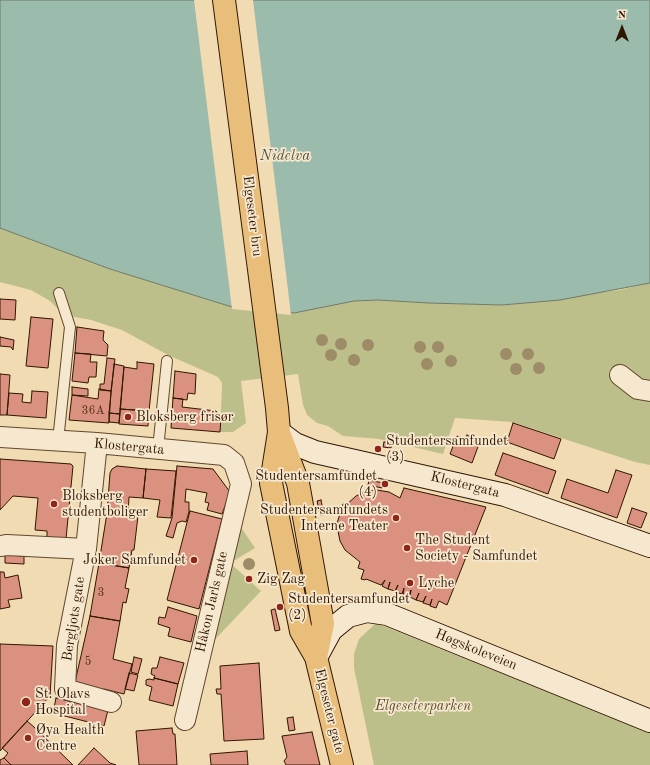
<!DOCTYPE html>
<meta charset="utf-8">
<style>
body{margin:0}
#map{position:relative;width:650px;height:765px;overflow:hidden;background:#f1dbb3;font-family:"Old Standard TT",serif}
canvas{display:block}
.north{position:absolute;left:602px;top:8px;width:40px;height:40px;-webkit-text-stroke:3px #f6e8ce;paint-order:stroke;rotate:0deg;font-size:11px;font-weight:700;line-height:16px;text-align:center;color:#301600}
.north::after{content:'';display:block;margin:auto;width:14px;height:18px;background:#301600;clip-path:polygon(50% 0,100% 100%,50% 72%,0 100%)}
</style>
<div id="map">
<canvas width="650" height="765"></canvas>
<div class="north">N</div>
</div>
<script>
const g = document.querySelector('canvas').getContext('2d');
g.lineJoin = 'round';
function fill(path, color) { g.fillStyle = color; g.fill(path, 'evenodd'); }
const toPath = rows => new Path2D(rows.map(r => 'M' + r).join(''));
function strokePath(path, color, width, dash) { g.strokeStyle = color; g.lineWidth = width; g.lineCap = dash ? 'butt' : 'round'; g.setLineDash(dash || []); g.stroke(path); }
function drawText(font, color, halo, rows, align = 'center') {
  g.font = font + ' "Old Standard TT",serif'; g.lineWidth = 3.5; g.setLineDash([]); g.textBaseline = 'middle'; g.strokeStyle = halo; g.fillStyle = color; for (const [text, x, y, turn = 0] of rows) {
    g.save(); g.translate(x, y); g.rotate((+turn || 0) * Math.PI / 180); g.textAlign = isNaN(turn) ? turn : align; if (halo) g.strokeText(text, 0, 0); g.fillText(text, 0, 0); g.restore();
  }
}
const green = toPath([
 [0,228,110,269,232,307,294,313,354,301,378,300,428,303,502,305,620,290,650,283,650,465,635,462,512,422,455,418,443,454,379,439,343,436,328,426,317,423,307,415,303,405,298,374,241,381,246,423,233,432,220,432,222,388,222,383,218,377,168,355,122,330,91,320,64,315,50,301,31,290,0,282],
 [238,523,255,548,230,563,261,591,205,650],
 [376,623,650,733,650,765,374,765,354,668,354,654,359,639]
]);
const water = toPath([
 [0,0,650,0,650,283,560,300,502,305,428,303,378,300,354,301,294,313,232,307,110,269,0,228,0,0]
]);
const pier = toPath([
 [194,0,253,0,291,315,232,309]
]);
const building = toPath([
 [0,299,16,300,15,320,0,319,0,299],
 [31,317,53,319,48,368,26,366,31,317],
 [77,327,104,331,103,340,108,345,107,356,75,353,77,327],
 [0,337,14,340,13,350,11,347,0,346,0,337],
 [75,353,91,354,90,362,97,362,96,377,89,377,88,383,72,381,75,353],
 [107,358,115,359,111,391,100,390,100,384,104,384,107,358],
 [137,362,154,364,149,411,120,409,124,367,137,369,137,362],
 [114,364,124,366,120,414,109,413,114,364],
 [175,371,196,374,195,394,188,393,187,400,173,398,175,371],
 [0,374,10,375,7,415,0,415,0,374],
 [72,387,88,389,88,396,72,395,72,387],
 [99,389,111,391,109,423,69,420,72,395,98,399,99,389],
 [32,391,48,392,46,418,7,415,9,393,23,394,22,402,31,403,32,391],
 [173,398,183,399,182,407,216,411,221,417,220,432,171,428,173,398],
 [120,409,149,411,148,426,119,424,120,409],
 [109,413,120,414,119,423,109,422,109,413],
 [513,423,561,439,554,459,507,442,513,423],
 [467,435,472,438,471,441,479,444,472,463,450,454,457,436,465,439,467,435],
 [384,442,392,443,391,448,383,447,384,442],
 [503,453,556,471,548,494,495,475,503,453],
 [0,459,71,464,73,466,66,539,47,537,47,531,35,530,38,498,13,496,0,510,0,459],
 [117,466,146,469,143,498,129,497,128,515,107,513,110,473,112,469,117,466],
 [177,466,213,469,230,492,222,514,207,510,209,503,205,502,207,493,186,489,185,502,189,502,189,512,186,522,182,521,177,523,173,538,166,536,172,518,177,466],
 [146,469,176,471,171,518,157,517,160,500,143,498,146,469],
 [616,470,632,475,617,518,561,498,567,479,608,493,616,470],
 [369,480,383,483,382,488,368,485,369,480],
 [404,488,486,507,447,605,439,601,436,608,430,606,432,599,430,605,423,603,426,596,423,602,416,600,419,593,416,600,410,597,411,590,409,597,403,595,404,588,402,594,395,592,398,585,395,591,388,589,390,582,388,589,382,586,385,580,381,585,366,579,365,580,361,579,364,570,358,568,360,562,345,550,340,541,338,531,335,530,343,504,346,505,356,496,364,492,377,490,389,492,400,498,404,488],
 [321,500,324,515,320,515,317,501,321,500],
 [632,508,647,513,641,528,627,523,632,508],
 [190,511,222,519,199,609,167,600,190,511],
 [107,513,138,516,134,550,132,550,129,568,99,563,107,513],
 [5,555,24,556,24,564,5,563,5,555],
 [99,563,129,568,125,588,129,589,126,603,123,602,120,621,90,616,99,563],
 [0,572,4,572,5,578,18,575,22,598,8,600,10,607,0,609,0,572],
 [168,607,197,616,191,642,168,636,170,628,158,624,159,617,165,618,168,607],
 [275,609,280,630,275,631,271,610,275,609],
 [90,616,120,621,113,659,132,664,124,694,104,689,101,690,75,682,90,616],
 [0,644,53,646,50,696,0,751,0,644],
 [134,657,142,659,138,674,131,672,134,657],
 [160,657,184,663,178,684,154,678,155,676,151,674,152,668,157,668,160,657],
 [259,663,264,739,224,741,221,694,217,694,216,689,221,689,220,666,259,663],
 [129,673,138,675,134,691,125,689,129,673],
 [154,678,178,684,173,706,149,700,152,687,146,685,146,680,149,679,154,680,154,678],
 [56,698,108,710,104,726,53,713,56,698],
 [293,717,295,730,289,731,287,718,293,717],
 [27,721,34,727,73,765,11,765,4,758,8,753,2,748,27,721],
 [172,728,173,734,175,734,177,765,139,765,136,731,172,728],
 [312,732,320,765,286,765,284,761,287,757,282,736,312,732],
 [94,748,110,763,116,765,78,765,94,748],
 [247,751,248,765,211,765,210,754,247,751],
 [4,758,11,765,0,765,0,760,4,758]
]);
const lane = toPath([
 [58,441,70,327,59,293],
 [158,449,167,361]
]);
const street = toPath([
 [620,375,638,389,650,391],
 [0,437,97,443,224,455,234,463,241,484,185,720],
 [97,443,86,549,67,645,65,689,111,702],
 [0,546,7,545,86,549]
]);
const secondary = toPath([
 [279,432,295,444,315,452,505,495,650,546],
 [318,654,331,630,348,616,367,611,387,614,650,721]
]);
const primary = toPath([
 [224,0,277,408,279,432,271,483,301,631,316,657,342,765],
 [279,433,298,483,323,624,316,657]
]);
const trees = [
 [322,340],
 [341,344],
 [368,345],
 [420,347],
 [438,347],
 [506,354],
 [528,354],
 [331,355],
 [354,360],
 [451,361],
 [427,364],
 [539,368],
 [516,369],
 [249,564]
];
const markers = [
 [128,417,4,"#8f2418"],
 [378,449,4,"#8f2418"],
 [385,484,4,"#8f2418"],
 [54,504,4,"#8f2418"],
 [396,518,4,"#8f2418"],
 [407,548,4,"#8f2418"],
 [194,560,4,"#8f2418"],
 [249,579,4,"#8f2418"],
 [410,583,4,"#8f2418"],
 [280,607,4,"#8f2418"],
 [26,702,5,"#8f2418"],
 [28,738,4,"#8f2418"]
];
const numberNames = [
 ["36A",93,411],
 ["3",101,593],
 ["5",88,662]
];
const streetNames = [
 ["Elgeseter bru",252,216,83],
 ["Klostergata",129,447,5],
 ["Klostergata",465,485,14],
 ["Håkon Jarls gate",212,602,-77],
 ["Bergljots gate",74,619,-81],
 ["Høgskoleveien",476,650,22],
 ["Elgeseter gate",329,711,76]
];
const poiNames = [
 ["Bloksberg frisør",136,417],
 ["Studentersamfundet",386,441],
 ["(3)",386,457],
 ["Studentersamfundet",377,476,"right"],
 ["(4)",377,492,"right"],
 ["Bloksberg",62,496],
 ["studentboliger",62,512],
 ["Studentersamfundets",388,510,"right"],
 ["Interne Teater",388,526,"right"],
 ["The Student",415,540],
 ["Society - Samfundet",415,556],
 ["Joker Samfundet",186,560,"right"],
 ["Zig Zag",257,579],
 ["Lyche",418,583],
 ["Studentersamfundet",288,599],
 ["(2)",288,615],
 ["St. Olavs",35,694],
 ["Hospital",35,710],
 ["Øya Health",36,730],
 ["Centre",36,746]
];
const parkNames = [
 ["Elgeseterparken",423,706]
];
const waterNames = [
 ["Nidelva",285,156]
];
fill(green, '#bdbf8a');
fill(water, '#9bbbac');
strokePath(water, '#707967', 1);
fill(pier, '#f1dbb3');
fill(building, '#db9180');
strokePath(building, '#301600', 1);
strokePath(lane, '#60472d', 12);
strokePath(street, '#60472d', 22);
strokePath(secondary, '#301600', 24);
strokePath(primary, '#301600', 24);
strokePath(lane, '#f6e8ce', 10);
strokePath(street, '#f6e8ce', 20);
strokePath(secondary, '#f6e8ce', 22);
strokePath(primary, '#e8be7a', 22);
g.fillStyle = '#9e8b67';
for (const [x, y] of trees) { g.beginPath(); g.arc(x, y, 6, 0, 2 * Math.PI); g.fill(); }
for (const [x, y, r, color] of markers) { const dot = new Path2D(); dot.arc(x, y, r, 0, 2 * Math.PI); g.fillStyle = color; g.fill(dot); strokePath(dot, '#f6e8ce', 1.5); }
drawText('12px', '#5b3520', null, numberNames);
drawText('14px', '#301600', '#f6e8ce', streetNames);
drawText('14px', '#301600', '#f6e8ce', poiNames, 'left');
drawText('italic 14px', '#5a4929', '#f6e8ce', parkNames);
drawText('italic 15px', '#55503c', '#f6e8ce', waterNames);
</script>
